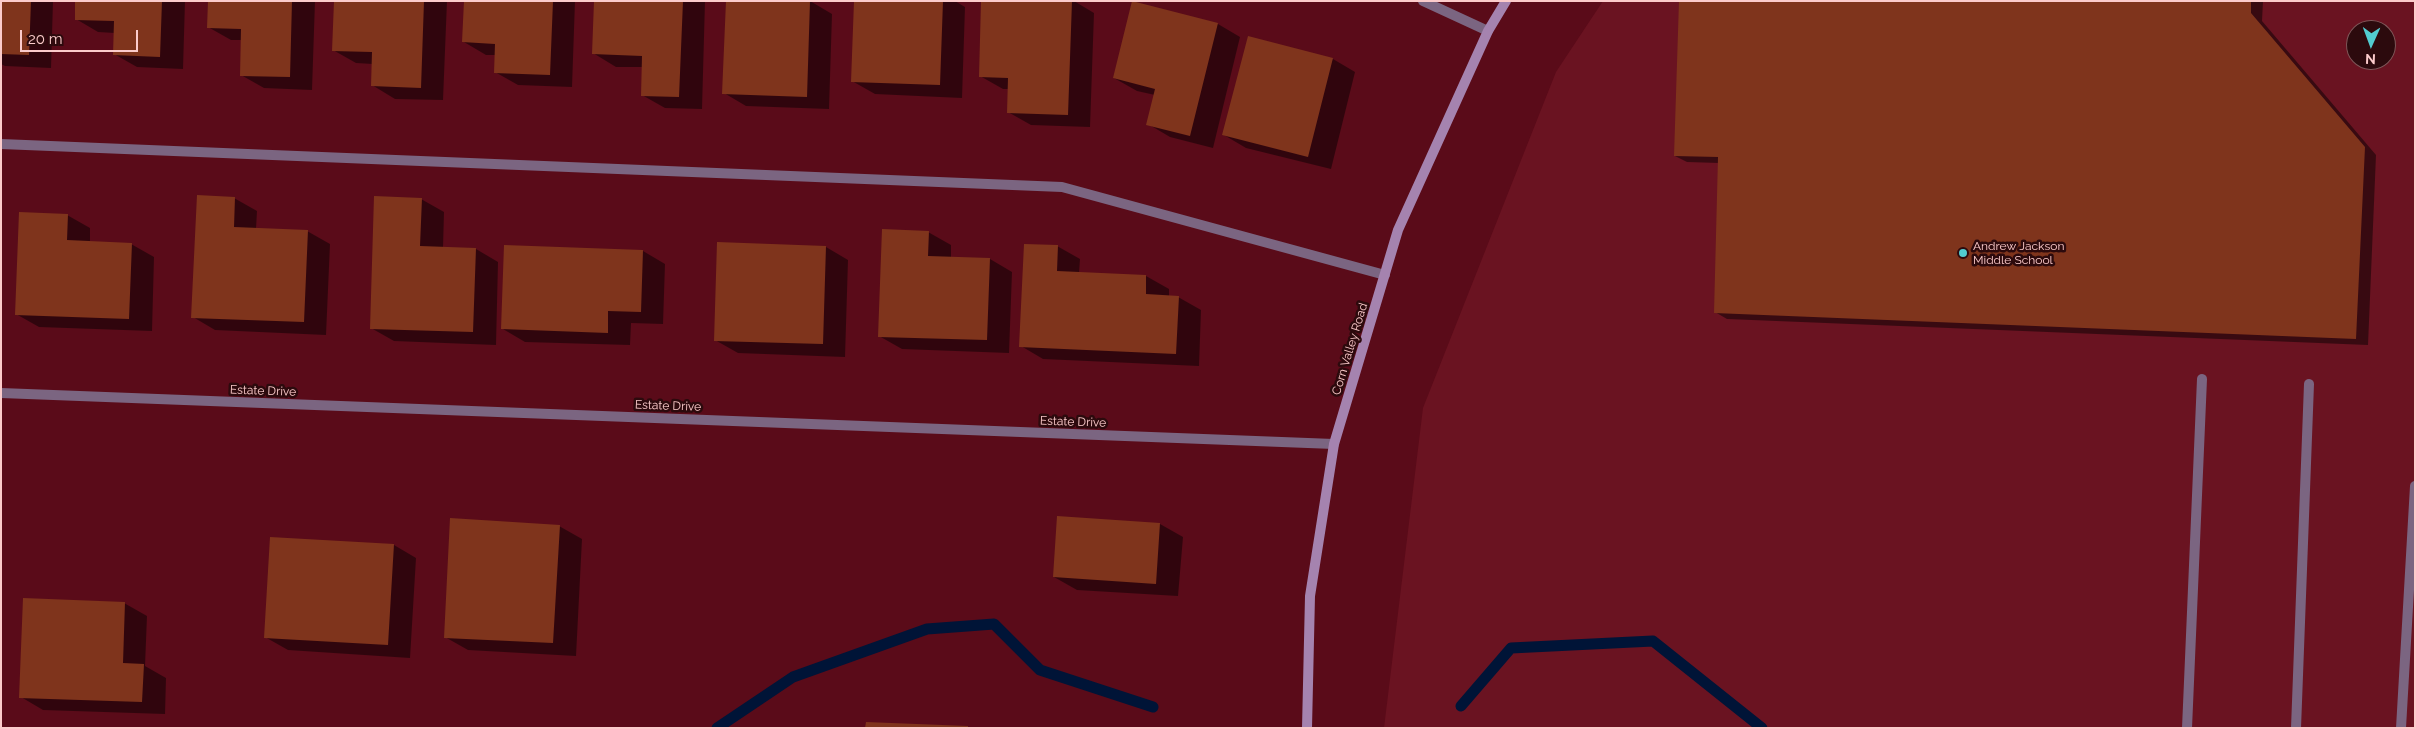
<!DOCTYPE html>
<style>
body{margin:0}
#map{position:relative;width:2416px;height:729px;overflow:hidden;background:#5a0b19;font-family:Raleway,sans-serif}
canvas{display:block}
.frame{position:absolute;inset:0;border:2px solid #fccbcb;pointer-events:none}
.north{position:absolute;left:2346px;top:20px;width:50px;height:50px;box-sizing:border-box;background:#2c0a0d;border:1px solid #7f5759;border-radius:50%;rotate:182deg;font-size:14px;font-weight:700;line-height:20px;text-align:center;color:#fccbcb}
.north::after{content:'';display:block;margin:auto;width:18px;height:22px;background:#52ccd0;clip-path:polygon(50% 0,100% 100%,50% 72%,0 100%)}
.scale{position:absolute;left:20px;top:30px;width:118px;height:22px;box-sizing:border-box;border:2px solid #fccbcb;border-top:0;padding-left:6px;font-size:15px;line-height:18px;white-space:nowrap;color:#fccbcb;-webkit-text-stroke:4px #2c0a0d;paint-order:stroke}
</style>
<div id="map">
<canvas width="2416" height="729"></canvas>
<div class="frame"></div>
<div class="north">N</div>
<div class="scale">20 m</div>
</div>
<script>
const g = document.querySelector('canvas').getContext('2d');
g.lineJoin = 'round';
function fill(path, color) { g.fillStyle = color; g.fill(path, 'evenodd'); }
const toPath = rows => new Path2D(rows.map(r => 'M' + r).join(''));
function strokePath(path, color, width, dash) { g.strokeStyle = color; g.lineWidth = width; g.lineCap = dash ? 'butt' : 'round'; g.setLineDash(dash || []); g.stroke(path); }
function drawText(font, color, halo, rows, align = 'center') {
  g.font = font + ' Raleway,sans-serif'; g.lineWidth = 5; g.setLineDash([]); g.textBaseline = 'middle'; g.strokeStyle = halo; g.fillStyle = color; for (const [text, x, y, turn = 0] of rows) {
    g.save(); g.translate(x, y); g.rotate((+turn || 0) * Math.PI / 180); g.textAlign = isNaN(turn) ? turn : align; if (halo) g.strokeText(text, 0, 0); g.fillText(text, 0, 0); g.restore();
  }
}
const built = toPath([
 [1603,1,2415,1,2415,728,1384,728,1423,408,1556,72],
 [2356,30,2386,30,2386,60,2356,60]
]);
const shadow = toPath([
 [1,1,53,1,51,68,5,66,1,64],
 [76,1,185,1,183,69,137,67,114,54,115,33,98,32,76,19],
 [209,1,315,1,312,90,264,88,241,75,242,40,231,40,208,27],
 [335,1,447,1,443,100,395,99,372,85,373,64,356,63,333,50],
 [465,1,575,1,572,87,518,85,495,72,496,55,486,55,464,42],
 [595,1,705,1,702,109,665,108,642,95,643,67,616,67,593,53],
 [810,1,832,14,829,109,746,106,724,93],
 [855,1,955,1,965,7,962,98,875,94,852,81],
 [983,1,1074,1,1094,13,1090,127,1031,125,1008,112,1009,89,1003,89,980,76],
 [1680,1,2263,1,2262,21,2376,155,2368,345,1727,319,1715,312,1719,163,1687,162,1675,156],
 [1218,24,1240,37,1213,148,1170,137,1148,124,1155,95,1137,91,1114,78],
 [1333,59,1355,72,1331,169,1246,148,1224,135],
 [234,198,257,211,256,229,307,231,330,244,326,335,215,330,193,317],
 [421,199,444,212,443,248,476,249,498,262,496,345,394,341,371,328],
 [67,215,90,228,90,243,131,244,154,257,152,331,39,327,16,314],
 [928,232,951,245,951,258,990,259,1012,272,1009,353,902,349,879,336],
 [1057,246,1080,259,1079,273,1146,276,1169,289,1169,296,1178,297,1201,310,1199,366,1043,359,1021,346],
 [826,247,848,260,845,357,738,353,715,340],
 [643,251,665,264,663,324,631,323,630,345,525,342,503,329],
 [1058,517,1160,524,1183,537,1178,596,1077,590,1054,577],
 [559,526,582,539,576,656,468,650,445,637],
 [394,545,416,558,410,658,288,650,265,637],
 [124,603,147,616,145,666,166,678,165,714,43,710,21,697]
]);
const stream = toPath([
 [1461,706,1511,648,1653,641,1762,728],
 [717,728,793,677,927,629,994,624,1040,670,1153,707]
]);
const building = toPath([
 [1,1,31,1,29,55,1,54],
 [75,1,162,1,160,57,113,55,114,21,75,20],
 [208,1,292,1,290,77,240,76,241,29,207,28],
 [334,1,424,1,421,88,371,86,372,52,332,51],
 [464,1,553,1,550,75,494,73,495,44,462,42],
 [594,1,683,1,679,97,641,96,642,56,592,54],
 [726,1,810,1,807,97,722,94],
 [854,1,943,1,940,85,851,82],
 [981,1,1072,1,1068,115,1007,113,1008,78,979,77],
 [1132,1,1218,23,1190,136,1146,125,1155,89,1113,78],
 [1679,1,2251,1,2251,13,2365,147,2356,339,1714,313,1718,157,1674,156],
 [1248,36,1333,58,1308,157,1222,135],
 [197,195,235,197,234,227,308,230,304,322,191,318],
 [374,196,422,198,420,246,476,248,473,332,370,329],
 [19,212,68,214,67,240,132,243,129,319,15,315],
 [882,229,929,231,928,256,990,258,987,340,878,337],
 [717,242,826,246,823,344,714,341],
 [1024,244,1058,245,1057,271,1146,275,1146,294,1179,296,1176,354,1019,347],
 [504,245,643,250,641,312,608,311,608,333,501,329],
 [1057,516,1160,523,1156,584,1053,577],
 [450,518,560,525,553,643,444,638],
 [270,537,394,544,388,645,264,638],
 [23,598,125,602,123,663,144,664,142,702,19,698],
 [866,722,968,726,968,728,865,728]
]);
const service = toPath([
 [1,144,1062,187,1385,275],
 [2187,728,2202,379],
 [2296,728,2309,384],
 [2401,728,2415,486]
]);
const minor = toPath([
 [1423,1,1488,31],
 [1,393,1334,444]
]);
const secondary = toPath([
 [1307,728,1310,596,1334,444,1398,230,1488,31,1506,1]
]);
const markers = [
 [1963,253,5,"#52ccd0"]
];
const poiNames = [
 ["Andrew Jackson",1973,246],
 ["Middle School",1973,260]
];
const streetNames = [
 ["Corn Valley Road",1350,349,-73],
 ["Estate Drive",263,391,2],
 ["Estate Drive",668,406,2],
 ["Estate Drive",1073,422,2]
];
fill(built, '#6a1321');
fill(shadow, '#0007');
strokePath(stream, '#001437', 11);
fill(building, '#7f341c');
strokePath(service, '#7b6581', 10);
strokePath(minor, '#7b6581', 10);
strokePath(secondary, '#a583af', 10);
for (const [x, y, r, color] of markers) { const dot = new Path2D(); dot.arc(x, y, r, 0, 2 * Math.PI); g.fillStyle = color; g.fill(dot); strokePath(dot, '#2c0a0d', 2); }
drawText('12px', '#fccbcb', '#2c0a0d', poiNames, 'left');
drawText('12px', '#fccbcb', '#2c0a0d', streetNames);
</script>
